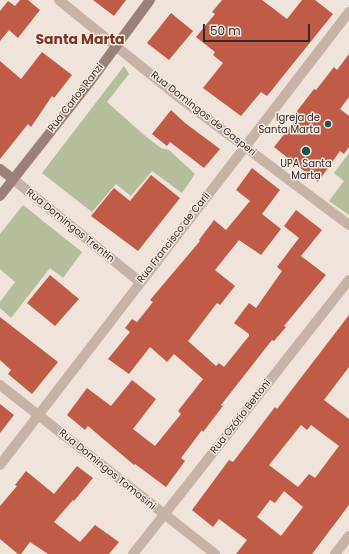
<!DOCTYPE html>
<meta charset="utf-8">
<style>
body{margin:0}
#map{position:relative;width:349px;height:554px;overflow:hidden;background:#f0e3d9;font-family:Poppins,sans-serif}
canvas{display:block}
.scale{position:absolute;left:203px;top:24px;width:107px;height:18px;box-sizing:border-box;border:2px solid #332926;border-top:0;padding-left:5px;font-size:12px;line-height:14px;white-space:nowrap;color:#332926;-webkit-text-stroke:3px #f8eee5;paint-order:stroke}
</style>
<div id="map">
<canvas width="349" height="554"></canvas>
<div class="scale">50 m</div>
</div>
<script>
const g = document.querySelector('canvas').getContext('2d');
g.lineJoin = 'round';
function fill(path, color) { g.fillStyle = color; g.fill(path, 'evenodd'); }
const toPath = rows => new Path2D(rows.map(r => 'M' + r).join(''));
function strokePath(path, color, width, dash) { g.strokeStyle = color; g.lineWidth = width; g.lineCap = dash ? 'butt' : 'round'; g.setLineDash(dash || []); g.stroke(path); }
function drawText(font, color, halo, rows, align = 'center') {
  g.font = font + ' Poppins,sans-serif'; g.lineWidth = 3; g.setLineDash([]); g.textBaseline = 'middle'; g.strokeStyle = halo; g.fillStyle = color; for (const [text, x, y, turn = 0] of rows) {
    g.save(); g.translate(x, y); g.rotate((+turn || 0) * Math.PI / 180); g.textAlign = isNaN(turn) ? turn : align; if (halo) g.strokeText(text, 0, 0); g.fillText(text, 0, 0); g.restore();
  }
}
const green = toPath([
 [124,66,129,74,107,102,144,135,161,148,169,150,195,174,182,193,152,171,131,196,116,184,92,212,42,173],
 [349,153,349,215,329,201,344,181,334,173],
 [23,205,82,252,63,278,50,268,11,318,0,308,0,302,15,282,0,269,0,234]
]);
const building = toPath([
 [20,0,28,0,40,10,18,38,9,30,0,41,0,11,8,1,15,6],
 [93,0,126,0,114,16],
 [222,0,262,0,287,19,302,0,315,0,333,14,267,96,261,92,241,116,203,88,223,63,213,55,215,52,196,37,215,14,212,12],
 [171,13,193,31,169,60,147,43],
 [42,52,72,75,54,98,52,96,31,127,28,124,0,159,0,61,21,79],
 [349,54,349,97,340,109,349,116,349,147,344,154,340,151,318,182,274,147,297,118,294,115,314,89,316,90,334,67,337,70],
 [171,110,185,123,220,149,204,168,170,142,167,146,152,134],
 [252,168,280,190,262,214,281,229,261,255,239,240,215,270,235,286,220,305,217,303,188,341,216,366,219,363,224,367,249,336,249,334,234,323,249,303,256,308,282,271,277,267,299,238,284,226,296,210,322,230,301,256,326,275,284,326,286,327,274,341,272,340,221,405,223,406,203,432,202,430,181,458,185,461,166,487,135,464,134,465,88,426,85,430,67,415,87,388,111,406,132,380,156,399,133,429,155,446,181,414,178,411,203,379,174,354,167,362,150,347,129,374,108,359,130,332,125,328,132,319,137,322,153,302,150,300,200,241,199,240,214,220,226,230,250,201,236,190],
 [151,175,180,198,138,251,91,216,114,188,130,201],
 [50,275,79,299,55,326,27,303],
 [349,315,349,367,324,400,349,419,349,505,312,554,236,554,247,540,219,519,213,527,192,510,229,460,233,462,275,407,277,409],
 [301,425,307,430,311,425,339,446,315,478,309,474,298,487,269,465],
 [284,491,303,507,281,536,257,517,270,500,275,503],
 [0,317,58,362,32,394,8,374,11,370,0,360],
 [0,404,14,415,0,433],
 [77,466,93,478,74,501,73,500,54,522,80,542,95,525,119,542,109,554,48,554,30,542,21,554,18,554,0,539,0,506,17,486,15,485,26,471,54,494]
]);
const minor = toPath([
 [59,0,180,98,349,225],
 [13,179,140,282],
 [0,385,215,554],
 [0,465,349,12],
 [133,554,349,280],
 [335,554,349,536]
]);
const secondary = toPath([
 [0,169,13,179],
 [0,196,89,83,150,0]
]);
const markers = [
 [328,124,4,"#1e5252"],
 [306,151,5,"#1e5252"]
];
const streetNames = [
 ["Rua Carlos Ranzi",76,98,-52],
 ["Rua Domingos de Gasperi",203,114,38],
 ["Rua Domingos Trentin",70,226,39],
 ["Rua Francisco de Carli",174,238,-52],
 ["Rua Ozório Bettoni",241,417,-52],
 ["Rua Domingos Tomasini",107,470,39]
];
const poiNames = [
 ["Igreja de",320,118],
 ["Santa Marta",320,130],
 ["UPA Santa",306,164,"center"],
 ["Marta",306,176,"center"]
];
const districtNames = [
 ["Santa Marta",80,40]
];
fill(green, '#b5be9a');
fill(building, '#c05b47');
strokePath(minor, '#c7b2a6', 10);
strokePath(secondary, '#9a8177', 10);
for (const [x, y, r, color] of markers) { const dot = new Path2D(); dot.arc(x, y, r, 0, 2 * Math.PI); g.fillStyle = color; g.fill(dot); strokePath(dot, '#f8eee5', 1.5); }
drawText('10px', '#332926', '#f8eee5', streetNames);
drawText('10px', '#332926', '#f8eee5', poiNames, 'right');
drawText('bold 14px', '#7e3224', '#f8eee5', districtNames);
</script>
